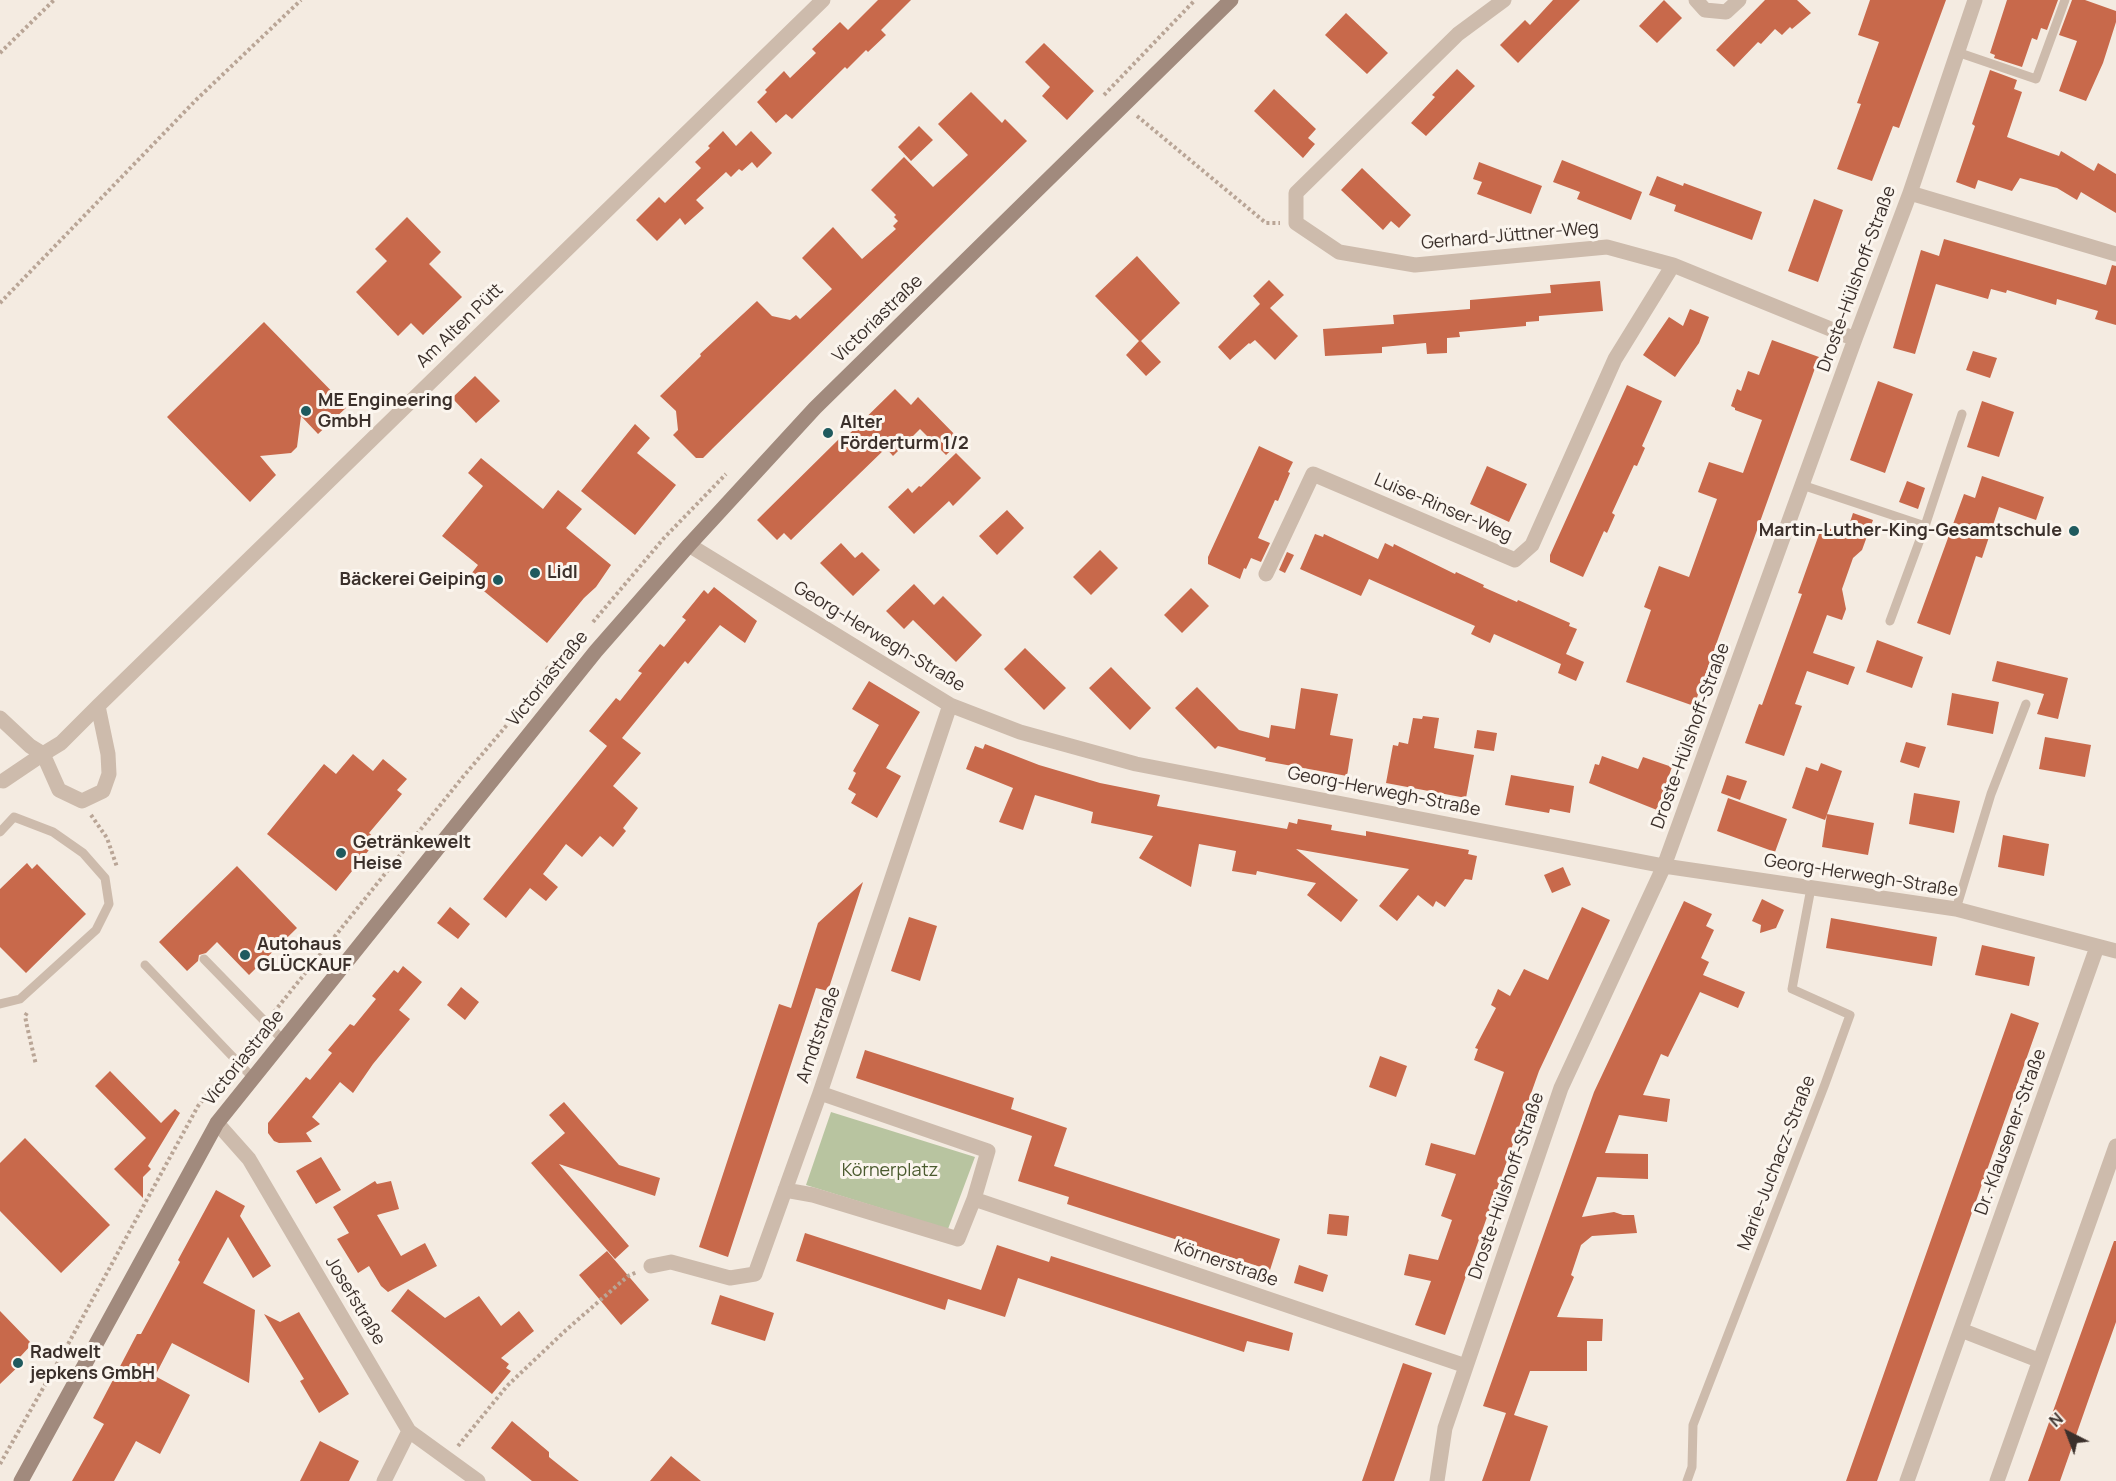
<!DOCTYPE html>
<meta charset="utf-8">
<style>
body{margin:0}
#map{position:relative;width:2116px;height:1481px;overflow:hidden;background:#f4ebe1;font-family:Manrope,sans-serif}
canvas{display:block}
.north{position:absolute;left:2038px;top:1403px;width:60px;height:60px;-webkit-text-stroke:4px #fbf5ee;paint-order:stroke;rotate:318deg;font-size:16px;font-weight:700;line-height:24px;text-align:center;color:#3b302b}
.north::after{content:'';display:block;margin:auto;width:21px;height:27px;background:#3b302b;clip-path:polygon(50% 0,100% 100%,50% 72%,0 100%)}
</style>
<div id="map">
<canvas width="2116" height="1481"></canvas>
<div class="north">N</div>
</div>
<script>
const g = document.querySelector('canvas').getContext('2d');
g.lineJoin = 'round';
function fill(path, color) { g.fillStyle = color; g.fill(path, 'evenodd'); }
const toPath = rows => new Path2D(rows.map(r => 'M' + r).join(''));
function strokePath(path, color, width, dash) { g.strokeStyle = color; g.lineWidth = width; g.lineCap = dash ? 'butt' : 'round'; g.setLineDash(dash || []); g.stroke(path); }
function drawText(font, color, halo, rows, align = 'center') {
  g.font = font + ' Manrope,sans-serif'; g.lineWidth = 6; g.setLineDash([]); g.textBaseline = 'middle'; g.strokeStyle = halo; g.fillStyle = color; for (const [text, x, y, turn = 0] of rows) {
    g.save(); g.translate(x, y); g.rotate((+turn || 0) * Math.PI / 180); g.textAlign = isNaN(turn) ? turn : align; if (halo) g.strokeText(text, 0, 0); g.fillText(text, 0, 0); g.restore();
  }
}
const green = toPath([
 [831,1112,975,1157,948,1229,806,1185]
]);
const building = toPath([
 [878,0,911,0,881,30,886,35,868,52,866,50,847,69,845,67,792,119,786,114,776,123,757,102,767,92,765,90,784,71,790,78,816,53,812,49,840,22,848,30],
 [1553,0,1580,0,1518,63,1500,45,1525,20,1530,25],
 [1664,0,1682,18,1657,43,1639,26],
 [1765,0,1797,0,1811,13,1792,29,1790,27,1782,35,1775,29,1761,44,1758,42,1734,67,1716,50],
 [1870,0,1946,0,1899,128,1893,126,1872,181,1837,169,1861,104,1857,103,1879,42,1858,35],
 [2007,0,2058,0,2047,30,2041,28,2037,40,2032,38,2022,67,1994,58,1995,55,1990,53],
 [2072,0,2085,0,2116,11,2116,22,2103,63,2086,101,2059,91,2077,41,2059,35],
 [1346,13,1388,53,1367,74,1325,35],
 [1044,43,1094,91,1067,120,1042,96,1050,87,1025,62],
 [1457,69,1475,86,1426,136,1411,123,1435,97,1432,95],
 [1990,70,2017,80,2014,89,2022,92,2007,137,2059,156,2061,151,2094,171,2098,163,2116,174,2116,213,2081,192,2077,200,2057,188,2020,178,2012,191,1978,180,1975,189,1956,182,1975,126,1972,124],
 [1274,89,1316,129,1308,138,1315,144,1303,158,1254,111],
 [971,92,1002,123,1005,119,1027,141,713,448,703,458,696,458,673,435,678,430,676,411,660,396,701,356,700,354,757,301,772,316,790,320,796,315,800,319,832,289,802,258,833,227,862,259,896,229,893,226,898,221,894,217,896,215,871,190,904,157,933,187,968,155,938,124],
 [919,126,933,140,911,161,898,147],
 [723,131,736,146,751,131,772,153,757,168,752,162,742,171,739,169,731,177,726,172,696,200,704,208,685,225,680,218,657,241,636,220,659,197,665,203,701,168,695,162,710,148,708,146],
 [1562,160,1642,192,1631,220,1577,199,1580,192,1553,182],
 [1479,162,1542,186,1531,214,1477,194,1482,182,1473,179],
 [1362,168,1411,215,1399,228,1391,221,1383,230,1341,190],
 [1657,176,1683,186,1684,183,1762,212,1752,240,1674,211,1676,205,1649,195],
 [1814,199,1843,210,1818,282,1788,271],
 [407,217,441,252,429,264,462,297,423,335,411,323,398,336,356,292,387,261,375,249],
 [1944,239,2106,285,2112,265,2116,266,2116,325,2095,319,2098,311,2057,299,2056,305,2007,290,2006,293,1991,289,1988,299,1936,284,1915,354,1893,348,1921,250,1939,256],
 [1137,256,1180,303,1141,341,1161,362,1146,376,1126,355,1139,341,1095,296],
 [1269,280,1284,295,1270,308,1298,336,1275,360,1255,340,1250,344,1249,343,1230,360,1218,347,1260,304,1253,296],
 [1600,281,1603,311,1539,316,1539,321,1526,322,1526,326,1459,332,1460,337,1447,338,1447,353,1427,354,1426,343,1382,347,1382,353,1325,356,1323,329,1394,324,1393,315,1470,309,1470,300,1551,293,1550,285],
 [1690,309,1709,317,1699,343,1675,377,1643,355,1669,317,1683,326],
 [264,322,347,407,318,434,301,416,297,447,291,453,260,456,276,475,250,502,167,417],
 [1772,340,1819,357,1694,706,1626,682,1651,610,1644,607,1659,566,1689,577,1717,499,1698,492,1709,462,1743,473,1762,420,1735,410,1735,408,1731,406,1737,389,1741,391,1748,371,1759,375],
 [1973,351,1997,358,1990,378,1966,370],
 [475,376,500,401,476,423,452,398],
 [1878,381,1913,394,1885,473,1850,460],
 [1627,385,1662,401,1642,446,1645,448,1637,466,1634,465,1612,513,1615,515,1607,533,1604,531,1583,577,1550,562,1550,555],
 [895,389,911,405,918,397,961,441,946,455,920,429,893,456,886,448,791,540,784,533,777,540,757,520,840,438,842,441],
 [1982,401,2014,412,1999,457,1967,447],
 [635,424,650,438,637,453,676,485,635,535,581,491],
 [1259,446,1293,462,1288,472,1290,473,1278,501,1275,500,1258,538,1270,543,1261,562,1251,558,1246,569,1244,568,1240,579,1208,564,1208,557],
 [956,453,981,478,953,506,949,501,914,534,888,507,908,488,912,493,919,486,921,487],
 [481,458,543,509,558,490,582,509,566,528,611,565,596,587,584,598,547,643,468,578,478,565,442,536,483,486,468,473],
 [1487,466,1527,484,1509,522,1470,504],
 [1982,476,2044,497,2036,520,1999,507,1982,558,1976,556,1950,635,1917,623,1964,494,1975,498],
 [1907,481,1925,488,1918,509,1899,502],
 [1007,510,1024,528,997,555,979,536],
 [1853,513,1873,520,1862,550,1853,558,1842,589,1846,609,1842,620,1827,615,1813,653,1855,667,1848,685,1807,671,1795,704,1802,706,1784,756,1745,743,1759,704,1762,705,1802,594,1798,593,1822,526,1846,534],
 [1315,534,1323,537,1324,534,1378,559,1385,543,1393,547,1394,544,1455,574,1456,572,1484,585,1483,587,1517,602,1518,600,1570,623,1569,626,1577,629,1566,654,1584,662,1576,681,1558,673,1561,664,1494,634,1490,643,1471,634,1475,626,1369,579,1361,596,1300,569],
 [841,543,855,558,862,552,880,570,853,596,820,563],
 [1100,550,1118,568,1091,595,1073,577],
 [1287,552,1294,555,1285,573,1279,570],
 [914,584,934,605,943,596,982,635,956,662,913,620,904,629,886,611],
 [714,587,757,621,745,643,720,625,688,664,685,661,622,738,641,753,613,786,638,808,623,828,626,831,613,847,600,836,582,857,566,844,543,874,558,887,546,901,530,888,506,918,483,899,607,746,589,731,616,698,620,701,642,673,638,671,660,644,664,647,686,620,682,617,704,590,708,594],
 [1191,588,1209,606,1182,633,1164,615],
 [1877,640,1923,657,1912,688,1866,672],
 [1025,648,1066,688,1044,710,1004,669],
 [1997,661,2068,678,2058,719,2037,714,2044,694,1992,681],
 [1111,667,1151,708,1130,730,1089,688],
 [869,681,920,712,886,768,901,776,877,818,851,803,856,794,848,789,856,773,853,771,879,725,852,709],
 [1197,687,1239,730,1269,738,1271,725,1295,729,1301,688,1338,694,1330,735,1353,739,1347,776,1265,761,1266,758,1218,746,1215,749,1175,708],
 [1952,693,1999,702,1993,734,1947,725],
 [1423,716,1439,718,1434,748,1474,755,1466,798,1386,783,1393,745,1398,746,1399,742,1408,744,1413,718,1422,719],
 [1477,730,1497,733,1494,751,1474,748],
 [2045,737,2091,745,2085,777,2039,769],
 [1906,742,1926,747,1919,768,1900,762],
 [985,744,1039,765,1100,783,1160,795,1157,806,1287,829,1289,822,1297,824,1298,819,1332,825,1331,830,1366,836,1366,831,1469,850,1468,854,1477,856,1472,880,1465,879,1445,907,1436,901,1433,907,1418,895,1397,921,1379,906,1409,869,1296,849,1358,900,1341,922,1307,895,1316,883,1257,871,1256,875,1232,871,1236,851,1199,844,1191,887,1139,858,1153,836,1091,823,1093,812,1035,795,1023,830,999,822,1013,788,966,769,975,746,983,749],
 [353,754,373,771,383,759,407,779,397,790,402,794,369,833,377,840,336,891,267,834,324,764,336,774],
 [1602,756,1638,769,1643,757,1672,767,1657,810,1589,783,1595,764,1599,765],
 [1821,763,1842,771,1825,820,1792,808,1806,767,1818,771],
 [1511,775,1574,786,1570,813,1550,809,1549,813,1505,805],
 [1727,775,1747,781,1740,800,1721,793],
 [1914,793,1960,801,1954,833,1909,824],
 [1728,798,1787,819,1775,852,1717,831],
 [1827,814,1874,823,1868,855,1822,847],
 [2003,835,2049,844,2044,876,1998,867],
 [27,863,32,869,37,864,86,914,26,973,0,947,0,889],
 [237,866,297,928,249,975,217,942,206,953,199,955,198,961,187,971,159,942],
 [1563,867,1571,885,1552,893,1544,875],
 [863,882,828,991,816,988,728,1257,699,1247,779,1004,791,1008,818,923],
 [1762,899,1784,910,1776,928,1760,933,1761,925,1752,921],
 [1684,901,1712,914,1706,926,1714,930,1701,958,1709,962,1703,975,1745,992,1738,1008,1700,992,1668,1057,1661,1054,1643,1095,1670,1099,1667,1122,1619,1115,1605,1153,1648,1154,1648,1179,1597,1177,1582,1217,1614,1212,1623,1215,1634,1215,1637,1233,1592,1236,1581,1245,1571,1275,1574,1277,1557,1317,1603,1319,1602,1341,1587,1341,1587,1371,1530,1371,1514,1415,1548,1426,1530,1481,1482,1481,1506,1413,1483,1406,1594,1092],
 [450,907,470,924,458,939,437,923],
 [1582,907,1610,920,1539,1071,1445,1335,1415,1325,1431,1281,1404,1275,1409,1254,1438,1260,1452,1220,1441,1216,1456,1174,1425,1165,1431,1143,1475,1155,1504,1072,1474,1060,1478,1049,1475,1048,1496,1008,1491,1005,1498,989,1510,996,1524,969,1548,980],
 [909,917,937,926,920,981,891,971],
 [1831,918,1937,937,1932,966,1826,948],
 [1982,945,2035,957,2029,986,1975,975],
 [403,966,422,982,399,1010,410,1019,373,1064,353,1093,340,1082,312,1117,320,1124,306,1133,312,1142,279,1143,274,1141,268,1133,268,1123,306,1077,310,1080,332,1053,328,1050,350,1024,354,1026,376,999,372,996,394,970,398,973],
 [461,987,479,1002,465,1020,447,1005],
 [2011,1013,2039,1023,1877,1481,1846,1481],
 [865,1050,1014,1098,1011,1109,1067,1128,1054,1166,1280,1239,1270,1270,1067,1204,1069,1197,1018,1181,1032,1136,856,1078],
 [1380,1056,1407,1066,1396,1097,1369,1087],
 [110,1071,161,1123,175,1109,180,1113,148,1166,151,1169,143,1177,143,1198,114,1169,146,1138,95,1086],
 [564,1102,619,1165,660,1178,655,1196,559,1164,629,1246,615,1259,531,1163,565,1133,549,1115],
 [25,1138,110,1225,61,1273,0,1211,0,1163],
 [321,1157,341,1190,316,1204,296,1171],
 [375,1181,377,1184,391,1181,399,1209,377,1215,401,1256,425,1243,437,1266,388,1292,381,1286,369,1266,358,1273,337,1239,349,1233,333,1207],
 [216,1190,245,1206,240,1216,271,1266,253,1278,228,1237,203,1283,255,1310,249,1383,172,1343,155,1376,190,1395,160,1454,136,1441,114,1481,72,1481,104,1424,93,1418,137,1334,141,1334,180,1262,178,1260],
 [1329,1214,1349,1216,1347,1236,1327,1234],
 [805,1233,981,1290,997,1245,1049,1262,1051,1256,1293,1333,1289,1351,1247,1341,1244,1352,1018,1278,1005,1317,948,1299,945,1310,796,1261],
 [2114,1241,2116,1241,2116,1322,2101,1364,2060,1481,2028,1481],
 [607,1251,649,1300,621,1325,579,1275],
 [1299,1265,1328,1275,1323,1292,1294,1283],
 [408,1289,445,1318,479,1296,501,1326,519,1311,526,1320,534,1331,501,1358,509,1364,506,1368,511,1371,492,1394,391,1311],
 [720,1295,774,1313,765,1341,711,1324],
 [0,1311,32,1344,20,1357,24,1361,0,1384],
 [299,1312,349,1394,319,1413,300,1381,304,1379,264,1314,280,1322],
 [1403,1363,1432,1373,1394,1481,1362,1481],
 [512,1421,549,1452,549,1457,579,1481,532,1481,491,1448],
 [320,1441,359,1461,349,1481,300,1481],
 [671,1456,701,1481,650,1481]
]);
const path = toPath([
 [0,53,54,0],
 [1104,95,1195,0],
 [1137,116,1266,223,1280,223],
 [0,303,196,100,301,0],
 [593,622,664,538,726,474],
 [546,667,554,673],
 [91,815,107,838,117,867],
 [274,1012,462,778,562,660],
 [27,1013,25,1016,27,1026,36,1065],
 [244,1049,256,1034],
 [458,1446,507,1386,566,1330,628,1276,637,1272],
 [0,1464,67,1346,198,1106,226,1072]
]);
const service = toPath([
 [1957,52,2036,79,2065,0],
 [1802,485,1925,526],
 [1890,621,1925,526,1962,414],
 [0,832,14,817,53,832,83,853,105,878,109,904,96,930,20,999,0,1004],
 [1956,909,1991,794,2026,704],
 [204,959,283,1040],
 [145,965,253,1078],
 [1687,1481,1692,1467,1693,1425,1825,1084,1850,1015,1792,989,1811,888]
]);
const minor = toPath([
 [1504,0,1458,34,1296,193,1296,223,1339,252,1415,265,1607,247,1673,265,1855,339],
 [1696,0,1705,10,1726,12,1739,0],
 [1910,193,2116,254],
 [689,545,950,705,1020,732,1136,764,1664,866,1956,909,2116,951],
 [1266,574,1313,474,1515,560,1532,545,1615,359,1673,265],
 [98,706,108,754,109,774,103,791,82,801,59,790,43,754,61,743,98,706,823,0],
 [0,718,30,746,43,754,3,781],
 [820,1093,988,1151,974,1199,1466,1366],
 [217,1123,249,1159,409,1431,478,1481],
 [785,1190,813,1195,958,1239,974,1199],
 [651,1266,671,1262,730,1278,755,1274,820,1093,950,705],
 [1961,1330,2038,1360],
 [384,1481,409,1431],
 [1437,1481,1445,1428,1561,1088,1664,866,1855,339,1910,193,1975,0],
 [1907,1481,2097,947],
 [1997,1481,2116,1146]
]);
const secondary = toPath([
 [21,1481,217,1123,596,651,689,545,815,408,1231,0]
]);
const markers = [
 [306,411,6,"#1f5a5e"],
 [828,433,6,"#1f5a5e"],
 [2074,531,6,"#1f5a5e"],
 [535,573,6,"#1f5a5e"],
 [498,580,6,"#1f5a5e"],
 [341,853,6,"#1f5a5e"],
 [245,955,6,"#1f5a5e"],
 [18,1363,6,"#1f5a5e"]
];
const streetNames = [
 ["Gerhard-Jüttner-Weg",1510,236,-5],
 ["Droste-Hülshoff-Straße",1857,279,-70],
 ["Victoriastraße",878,319,-44],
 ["Am Alten Pütt",460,326,-44],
 ["Luise-Rinser-Weg",1443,508,23],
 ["Georg-Herwegh-Straße",879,637,31],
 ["Victoriastraße",548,679,-51],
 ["Droste-Hülshoff-Straße",1691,736,-70],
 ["Georg-Herwegh-Straße",1384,792,11],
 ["Georg-Herwegh-Straße",1861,876,9],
 ["Arndtstraße",819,1035,-71],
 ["Victoriastraße",244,1058,-51],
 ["Dr.-Klausener-Straße",2011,1132,-70],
 ["Marie-Juchacz-Straße",1777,1163,-69],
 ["Droste-Hülshoff-Straße",1507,1186,-71],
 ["Körnerstraße",1226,1264,19],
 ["Josefstraße",355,1301,59]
];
const poiNames = [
 ["ME Engineering",318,401],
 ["GmbH",318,422],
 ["Alter",840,423],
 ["Förderturm 1/2",840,444],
 ["Martin-Luther-King-Gesamtschule",2062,531,"right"],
 ["Lidl",547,573],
 ["Bäckerei Geiping",486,580,"right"],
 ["Getränkewelt",353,843],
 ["Heise",353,864],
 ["Autohaus",257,945],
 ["GLÜCKAUF",257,966],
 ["Radwelt",30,1353],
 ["jepkens GmbH",30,1374]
];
const parkNames = [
 ["Körnerplatz",890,1171]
];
fill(green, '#b8c4a0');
fill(building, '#c8694b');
strokePath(path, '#b9a596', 4, [3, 3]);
strokePath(service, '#cdbbac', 9);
strokePath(minor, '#cdbbac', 15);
strokePath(secondary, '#a18a7d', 15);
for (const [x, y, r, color] of markers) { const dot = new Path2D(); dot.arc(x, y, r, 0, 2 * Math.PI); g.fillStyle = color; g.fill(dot); strokePath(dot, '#fbf5ee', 2); }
drawText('18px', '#3b302b', '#fbf5ee', streetNames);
drawText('bold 18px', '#3b302b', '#fbf5ee', poiNames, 'left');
drawText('18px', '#4a5a2e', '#fbf5ee', parkNames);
</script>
